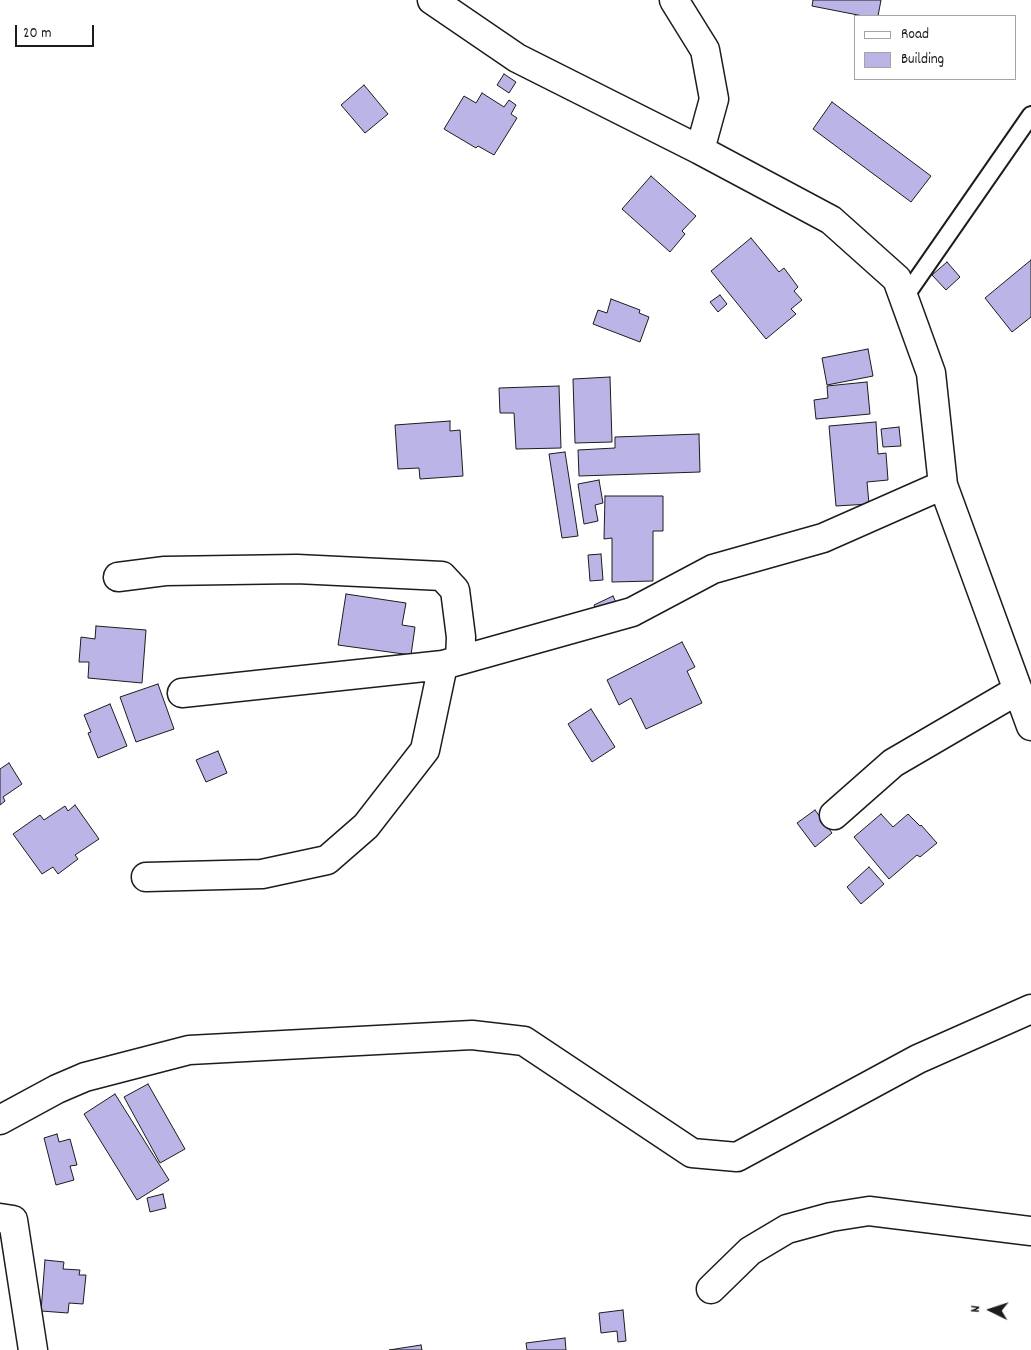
<!DOCTYPE html>
<style>
body{margin:0}
#map{position:relative;width:1031px;height:1350px;overflow:hidden;background:#fff;font-family:Dekko,sans-serif}
canvas{display:block}
.legend{position:absolute;left:854px;top:15px;width:162px;height:65px;box-sizing:border-box;background:#fff;border:1px solid #a4a4a4;margin:0;padding:6px 9px;list-style:none;font-size:15px;color:#1c1c1c}
.legend li{display:flex;align-items:center;gap:10px;height:25px}
.legend b{width:25px;border:1px solid #a4a4a4}
.north{position:absolute;left:966px;top:1285px;width:50px;height:50px;-webkit-text-stroke:4px #fff;paint-order:stroke;rotate:274deg;font-size:14px;font-weight:700;line-height:20px;text-align:center;color:#1c1c1c}
.north::after{content:'';display:block;margin:auto;width:18px;height:22px;background:#1c1c1c;clip-path:polygon(50% 0,100% 100%,50% 72%,0 100%)}
.scale{position:absolute;left:15px;top:25px;width:79px;height:22px;box-sizing:border-box;border:2px solid #1c1c1c;border-top:0;padding-left:6px;font-size:15px;line-height:18px;white-space:nowrap;color:#1c1c1c;-webkit-text-stroke:4px #fff;paint-order:stroke}
</style>
<div id="map">
<canvas width="1031" height="1350"></canvas>
<ul class="legend">
<li><b style="height:6px;background:#fff"></b>Road</li>
<li><b style="height:14px;background:#bbb5e7"></b>Building</li>
</ul>
<div class="north">N</div>
<div class="scale">20 m</div>
</div>
<script>
const g = document.querySelector('canvas').getContext('2d');
g.lineJoin = 'round';
function fill(path, color) { g.fillStyle = color; g.fill(path, 'evenodd'); }
const toPath = rows => new Path2D(rows.map(r => 'M' + r).join(''));
function strokePath(path, color, width, dash) { g.strokeStyle = color; g.lineWidth = width; g.lineCap = dash ? 'butt' : 'round'; g.setLineDash(dash || []); g.stroke(path); }
const building = toPath([
 [813,0,881,0,878,16,863,16,812,6,813,0],
 [504,74,516,82,509,93,497,85,504,74],
 [364,85,388,114,365,133,341,105,364,85],
 [482,93,504,107,509,100,516,105,511,114,517,118,494,155,478,146,476,148,444,129,464,96,476,103,482,93],
 [832,102,931,176,911,202,813,129,832,102],
 [651,176,696,216,682,231,685,234,670,252,622,209,651,176],
 [751,238,779,272,784,268,798,287,794,291,802,300,791,309,796,314,766,339,711,271,751,238],
 [1031,260,1031,317,1012,332,985,298,1031,260],
 [947,262,960,277,946,290,932,275,947,262],
 [720,295,727,304,718,312,710,302,720,295],
 [611,299,640,310,639,313,649,317,640,342,593,324,598,310,607,313,611,299],
 [868,349,873,376,827,385,822,358,868,349],
 [610,377,612,442,575,443,573,379,610,377],
 [867,382,870,414,816,419,814,400,828,398,827,386,867,382],
 [559,386,561,448,516,449,514,413,500,413,499,388,559,386],
 [450,421,450,431,460,430,463,476,420,479,419,468,398,469,395,425,450,421],
 [876,422,878,454,886,453,888,480,867,482,869,504,836,506,829,426,876,422],
 [899,427,901,446,883,447,881,429,899,427],
 [699,434,700,472,579,476,578,450,615,448,615,437,699,434],
 [565,452,578,536,562,538,549,454,565,452],
 [599,480,603,503,595,505,598,521,584,524,578,484,599,480],
 [605,496,663,496,663,531,653,531,653,581,612,582,612,538,604,539,605,496],
 [601,554,603,580,590,581,588,555,601,554],
 [346,594,406,603,402,625,415,627,411,655,338,645,346,594],
 [613,596,619,609,600,618,594,605,613,596],
 [96,626,146,630,142,683,88,678,89,662,79,662,81,637,95,639,96,626],
 [682,642,695,667,687,671,702,703,646,729,631,698,619,705,607,680,682,642],
 [158,684,174,729,136,742,120,697,158,684],
 [110,704,127,746,98,758,88,733,91,732,84,715,110,704],
 [591,709,615,747,592,762,568,724,591,709],
 [218,751,227,773,206,782,196,760,218,751],
 [9,763,22,784,3,797,5,801,0,805,0,769,9,763],
 [75,805,99,839,75,855,78,859,58,874,53,867,42,874,13,834,40,815,44,820,65,806,68,811,75,805],
 [815,810,832,833,815,847,797,823,815,810],
 [881,814,893,827,908,814,920,826,921,825,937,843,920,857,917,855,889,879,854,837,881,814],
 [869,867,884,884,861,904,847,887,869,867],
 [148,1084,185,1149,160,1163,124,1097,148,1084],
 [115,1094,169,1180,137,1200,84,1114,115,1094],
 [57,1134,59,1142,70,1139,77,1165,70,1166,74,1180,56,1185,44,1138,57,1134],
 [163,1194,166,1208,150,1212,147,1198,163,1194],
 [45,1260,64,1262,63,1269,80,1270,79,1275,86,1275,83,1304,69,1303,68,1313,41,1311,45,1260],
 [623,1310,626,1341,618,1342,617,1331,601,1333,599,1313,623,1310],
 [565,1338,566,1350,527,1350,526,1343,565,1338],
 [421,1345,422,1350,389,1350,421,1345]
]);
const lane = toPath([
 [904,298,1031,115]
]);
const street = toPath([
 [432,0,517,58,700,150,831,220,897,279,931,373,943,485,1031,726],
 [674,0,705,50,714,99,700,150],
 [118,577,165,571,297,569,442,576,455,590,461,637,460,660],
 [182,693,443,665,632,612,713,569,823,538,943,485],
 [834,815,893,763,1018,690],
 [146,877,262,874,327,860,366,826,425,750,443,665],
 [0,1120,57,1089,85,1077,189,1050,472,1035,524,1041,692,1153,737,1157,918,1059,1031,1009],
 [0,1218,13,1220,33,1350],
 [711,1289,750,1251,787,1229,831,1217,869,1211,1031,1231]
]);
fill(building, '#bbb5e7');
strokePath(building, '#1c1c1c', 1);
strokePath(lane, '#1c1c1c', 20);
strokePath(street, '#1c1c1c', 31);
strokePath(lane, '#fff', 16);
strokePath(street, '#fff', 28);
</script>
